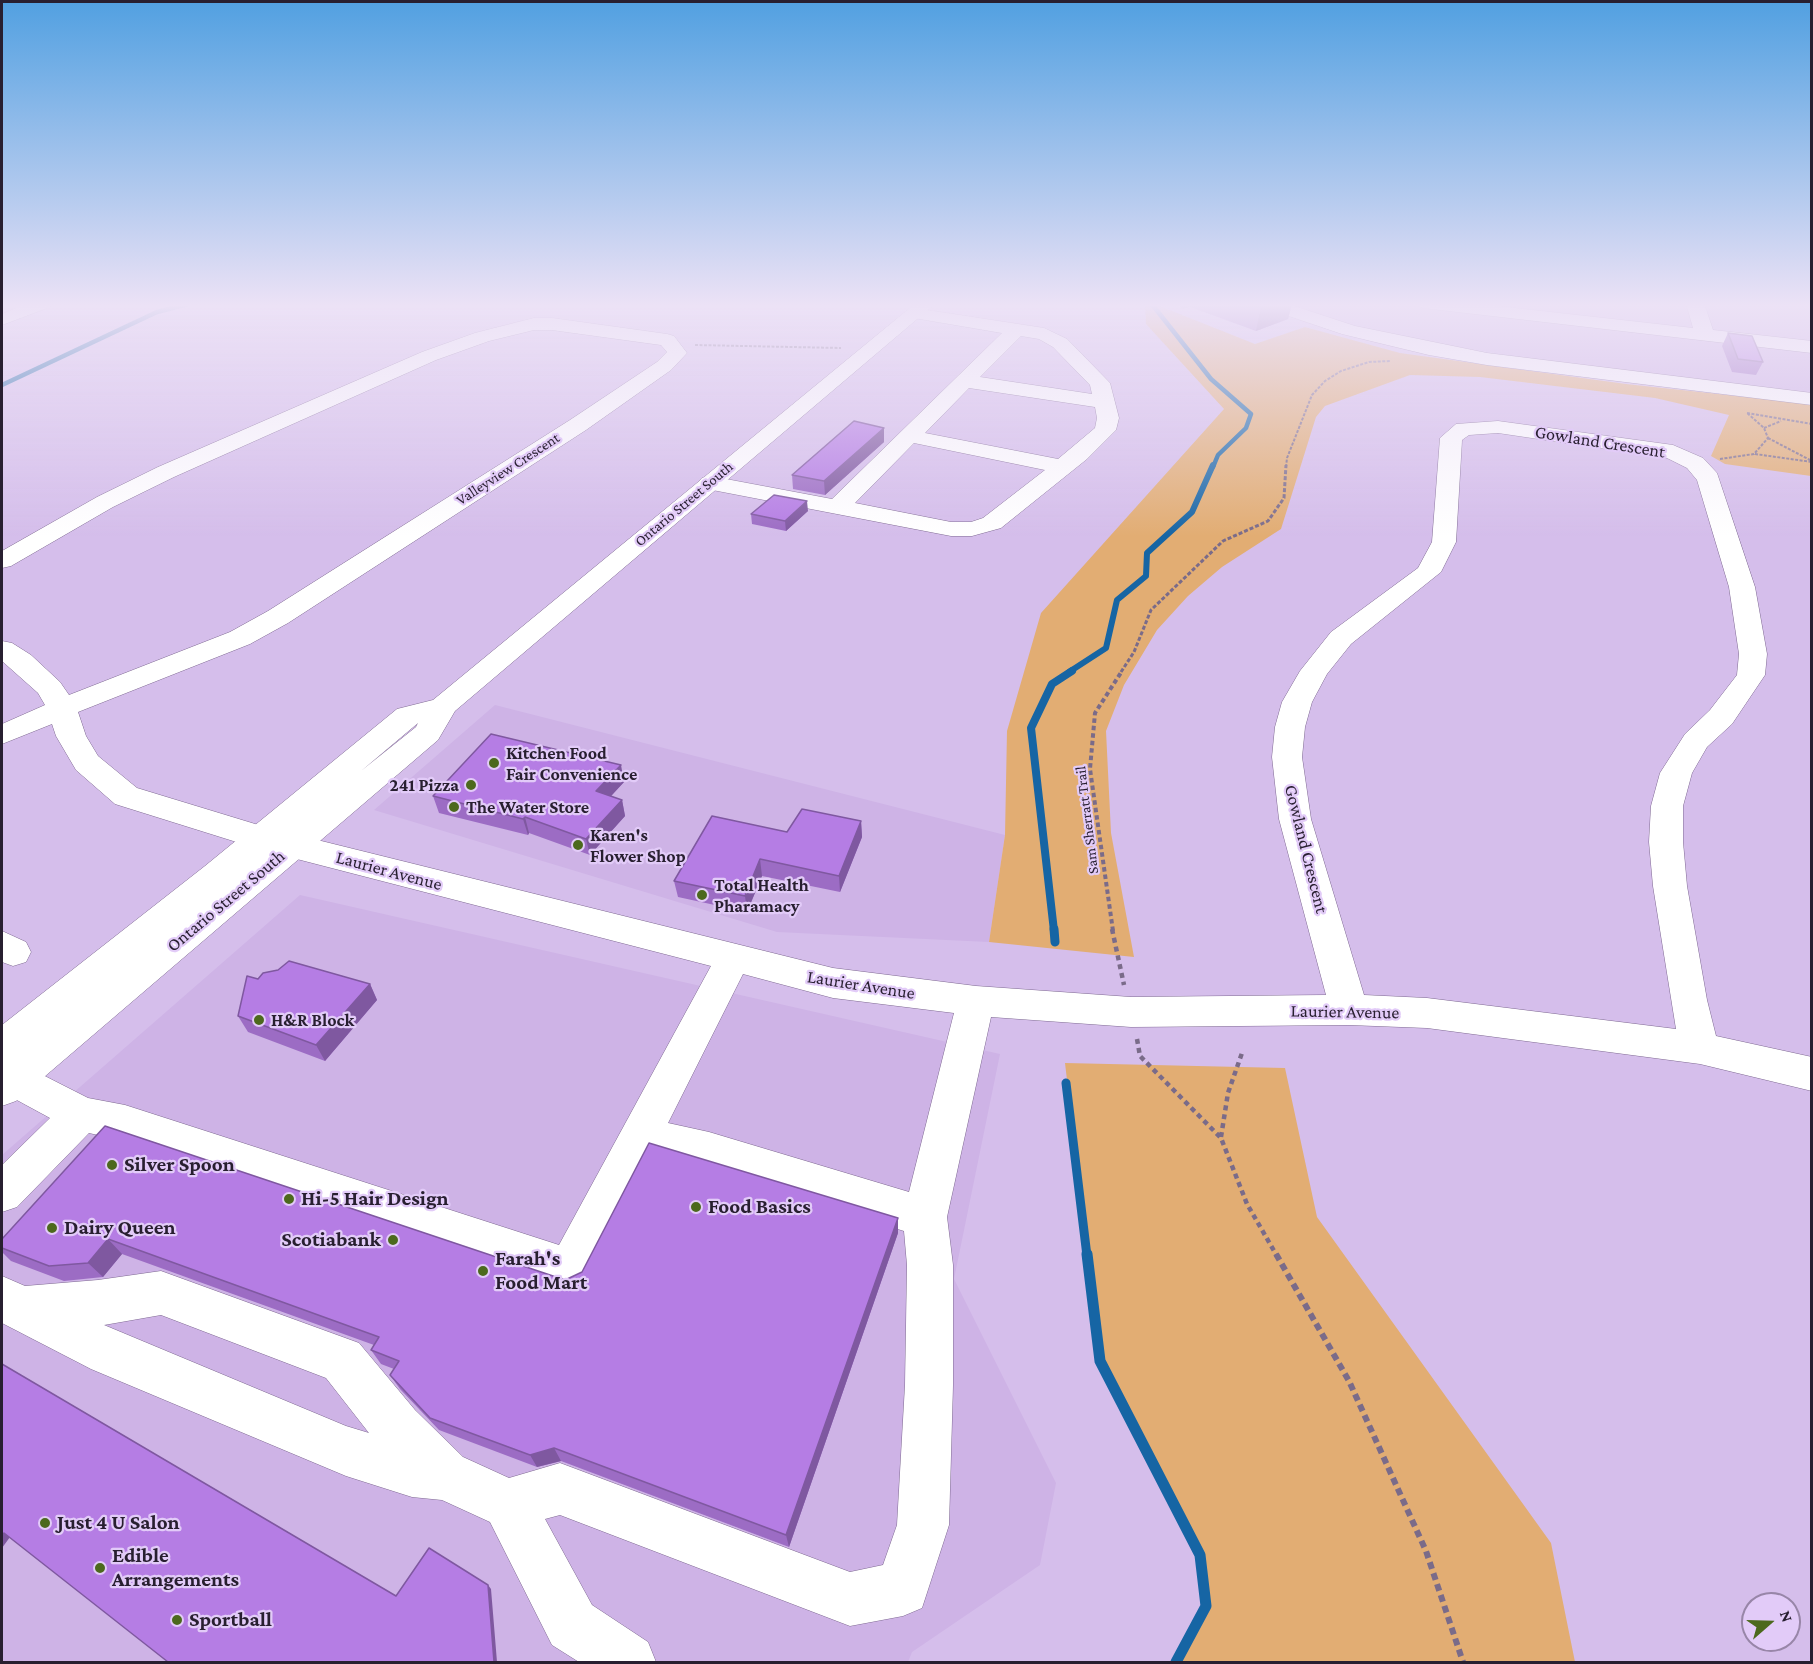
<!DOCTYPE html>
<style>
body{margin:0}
#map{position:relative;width:1813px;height:1664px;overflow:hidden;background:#d5beeb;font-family:"Crimson Pro",serif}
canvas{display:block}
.frame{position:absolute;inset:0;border:3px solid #281f30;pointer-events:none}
.north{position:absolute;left:1741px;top:1592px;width:60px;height:60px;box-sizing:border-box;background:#e2cbf8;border:2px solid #9886a8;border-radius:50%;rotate:70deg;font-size:16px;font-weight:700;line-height:24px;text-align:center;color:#281f30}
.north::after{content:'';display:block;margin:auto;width:21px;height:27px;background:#4c691d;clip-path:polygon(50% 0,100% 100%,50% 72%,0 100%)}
</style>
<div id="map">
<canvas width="1813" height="1664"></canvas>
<div class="frame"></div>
<div class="north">N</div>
</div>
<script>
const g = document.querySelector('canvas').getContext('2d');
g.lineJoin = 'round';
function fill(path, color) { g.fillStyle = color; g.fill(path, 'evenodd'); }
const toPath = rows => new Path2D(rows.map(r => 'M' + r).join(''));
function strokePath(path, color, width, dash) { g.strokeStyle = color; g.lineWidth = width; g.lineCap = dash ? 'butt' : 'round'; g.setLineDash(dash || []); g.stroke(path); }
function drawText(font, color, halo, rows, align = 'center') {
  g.font = font + ' "Crimson Pro",serif'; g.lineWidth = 4.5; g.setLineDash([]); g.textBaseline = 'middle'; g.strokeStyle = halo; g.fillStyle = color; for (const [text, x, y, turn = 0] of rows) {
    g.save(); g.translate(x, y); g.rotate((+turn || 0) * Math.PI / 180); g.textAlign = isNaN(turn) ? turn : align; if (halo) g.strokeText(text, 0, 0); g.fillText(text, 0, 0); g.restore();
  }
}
const built = toPath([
 [1276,303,1811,303,1811,393,1555,363,1409,339,1327,320],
 [495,705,1005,835,989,942,777,932,374,810],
 [300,895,1000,1054,954,1279,1056,1483,1040,1565,912,1652,908,1662,2,1662,2,1155]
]);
const green = toPath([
 [1145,303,1152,303,1255,344,1305,327,1400,353,1626,384,1811,404,1811,476,1725,464,1711,456,1729,415,1655,398,1480,377,1410,375,1325,406,1316,417,1281,529,1222,567,1188,596,1157,630,1124,685,1106,731,1111,833,1134,957,989,942,1005,835,1007,731,1041,613,1224,409,1146,324],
 [1065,1063,1285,1068,1317,1217,1551,1543,1575,1662,1176,1662,1206,1606,1200,1555,1100,1361]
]);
const streamFar4 = toPath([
 [1151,303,1211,379,1251,414,1246,428,1218,455,1213,467],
 [2,385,157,312,192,303]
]);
const streamFar3 = toPath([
 [1069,672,1106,648,1117,600,1146,576,1147,553,1192,512,1213,465]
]);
const streamFar2 = toPath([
 [1054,931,1031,728,1052,684,1072,671]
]);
const streamFar1 = toPath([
 [1054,929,1055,942],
 [1066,1083,1087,1256]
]);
const stream = toPath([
 [1087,1254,1100,1361,1200,1555,1206,1606,1176,1662]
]);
const pathFar4 = toPath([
 [695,345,841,348],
 [1747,413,1812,424],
 [1764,428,1781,421],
 [1768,438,1810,460],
 [1755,454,1812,462],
 [1720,459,1754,454,1768,438,1764,428,1747,413],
 [1286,467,1287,458,1312,395,1325,381,1341,371,1369,362,1390,361]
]);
const pathFar3 = toPath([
 [1121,672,1134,652,1151,610,1223,541,1268,521,1284,498,1286,465]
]);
const pathFar2 = toPath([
 [1113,931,1090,769,1095,713,1122,671]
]);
const pathFar1 = toPath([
 [1112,929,1124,985],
 [1137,1039,1140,1056,1221,1138,1247,1204,1277,1256],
 [1221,1137,1228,1093,1242,1053]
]);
const path = toPath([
 [1276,1254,1349,1381,1426,1551,1463,1662]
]);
const minor = toPath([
 [28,303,53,303,50,307,2,325,2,314,28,303],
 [1259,303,1285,303,1355,326,1487,353,1812,393,1812,405,1487,365,1429,355,1342,334,1262,307,1259,303],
 [1414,303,1470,303,1693,328,1686,303,1704,303,1713,330,1812,341,1812,353,1423,308,1414,303],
 [914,308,1044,328,1067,339,1110,383,1119,418,1116,430,1087,459,1001,528,972,536,951,536,702,488,698,483,702,478,710,476,832,499,1002,333,908,317,905,313,914,308],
 [1021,336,1039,339,1053,347,1090,385,1092,394,980,377,1021,336],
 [969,388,1095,407,1097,418,1095,428,1058,459,925,433,969,388],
 [914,443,1045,470,983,518,971,522,951,522,855,503,914,443],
 [534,318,552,318,667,334,674,336,687,353,671,370,586,430,288,623,250,644,78,712,86,736,98,756,137,788,265,827,833,968,976,986,1131,997,1326,995,1279,819,1272,757,1275,727,1282,702,1300,671,1331,632,1418,568,1432,542,1440,438,1456,424,1498,421,1673,445,1703,458,1717,473,1755,587,1767,654,1765,675,1732,724,1707,747,1692,773,1683,806,1683,842,1687,886,1707,1000,1716,1036,1812,1057,1812,1091,1700,1064,1427,1028,1349,1025,1131,1027,991,1017,947,1217,953,1265,953,1385,949,1525,922,1608,903,1616,850,1626,560,1515,545,1519,592,1605,648,1642,656,1662,579,1662,552,1645,490,1522,442,1500,412,1497,346,1476,91,1369,2,1323,2,1276,25,1286,98,1280,161,1271,359,1343,415,1410,463,1457,509,1478,560,1463,850,1572,883,1565,897,1525,905,1385,907,1265,904,1231,709,1170,652,1156,586,1285,570,1292,125,1141,89,1133,17,1207,2,1212,2,1165,50,1118,2,1092,2,1040,12,1037,26,1042,32,1053,33,1070,88,1098,125,1105,559,1245,711,966,262,850,115,804,76,770,56,736,52,724,2,744,2,724,45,705,38,693,2,661,2,641,12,643,31,655,60,682,69,695,230,632,268,611,570,420,657,362,667,352,661,345,552,330,534,330,489,341,436,360,174,477,113,507,11,566,2,568,2,551,97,497,158,467,422,352,475,333,534,318],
 [1498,433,1667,458,1687,468,1697,480,1729,587,1739,654,1737,675,1710,710,1685,734,1660,773,1651,806,1649,842,1653,886,1676,1029,1427,998,1364,995,1311,819,1302,757,1305,727,1312,702,1327,674,1351,644,1441,572,1456,542,1462,440,1469,435,1498,433],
 [743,974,833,998,954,1013,909,1192,709,1132,668,1123,743,974],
 [161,1315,326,1378,369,1433,346,1426,104,1325,161,1315],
 [2,931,26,942,31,952,26,962,13,966,2,962,2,931]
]);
const major = toPath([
 [916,303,936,303,455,711,438,740,16,1101,2,1106,2,1066,7,1062,2,1063,2,1025,205,866,397,709,433,700,916,303],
 [418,723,416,727,361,771,418,723]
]);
const wall = toPath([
 [1175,303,1292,303,1288,319,1256,331,1190,307,1183,309],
 [1728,333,1763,362,1756,375,1732,372,1722,346],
 [884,428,884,442,825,495,793,489,792,475],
 [808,511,786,531,752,524,751,514],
 [624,782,611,796,622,800,625,816,590,855,529,833,528,835,439,813,433,796],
 [861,821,862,837,840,892,762,876,747,912,678,897,674,881,787,832],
 [258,979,370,984,377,1000,325,1061,248,1032,238,1016],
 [105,1126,565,1280,898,1218,898,1233,789,1547,561,1461,537,1467,439,1430,400,1389,390,1375,394,1369,381,1364,371,1350,374,1345,122,1254,103,1277,64,1281,11,1261,2,1252,2,1239]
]);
const shadedWall = toPath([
 [1184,303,1191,303,1190,307,1183,309],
 [1271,303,1292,303,1288,319,1256,331,1261,306],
 [884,428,884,442,825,495,824,481],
 [807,501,808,511,786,531,785,521],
 [621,765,624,782,600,808,596,791],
 [622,800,625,816,590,855,586,839],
 [525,817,529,833,528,835,523,819],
 [861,821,862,837,840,892,839,876],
 [760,859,762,876,747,912,745,896],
 [370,984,377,1000,325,1061,316,1045],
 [898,1218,898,1233,789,1547,786,1535],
 [108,1239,122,1254,103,1277,88,1263],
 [554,1448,561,1461,537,1467,530,1455],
 [4,1533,10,1537,2,1548,2,1536],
 [488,1585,491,1589,497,1662,494,1662]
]);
const building = toPath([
 [1251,303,1271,303,1261,306,1251,303],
 [1728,333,1752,336,1763,362,1738,359,1728,333],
 [854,421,884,428,824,481,792,475,854,421],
 [774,495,807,501,785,521,751,514,774,495],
 [491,734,621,765,596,791,622,800,586,839,525,817,523,819,433,796,491,734],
 [802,809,861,821,839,876,760,859,745,896,674,881,712,816,787,832,802,809],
 [289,961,370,984,316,1045,238,1016,247,976,258,979,263,973,278,970,289,961],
 [105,1126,565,1280,582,1272,649,1143,898,1218,786,1535,554,1448,530,1455,430,1418,390,1375,399,1361,371,1350,379,1337,108,1239,88,1263,49,1266,2,1248,2,1239,105,1126],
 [2,1364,396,1596,429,1548,488,1585,494,1662,168,1662,4,1533,2,1536,2,1364]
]);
const markers = [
 [494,763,6,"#4c691d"],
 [471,785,6,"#4c691d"],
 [454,807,6,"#4c691d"],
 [578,845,6,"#4c691d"],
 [702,895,6,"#4c691d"],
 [259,1020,6,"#4c691d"],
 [112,1165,6,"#4c691d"],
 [289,1199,6,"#4c691d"],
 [696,1207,6,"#4c691d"],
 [52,1228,6,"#4c691d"],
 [393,1240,6,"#4c691d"],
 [483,1271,6,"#4c691d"],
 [45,1523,6,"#4c691d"],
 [100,1568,6,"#4c691d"],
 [177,1620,6,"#4c691d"]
];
const farStreetnames = [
 ["Valleyview Crescent",508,469,-33],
 ["Ontario Street South",684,504,-40],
 ["Sam Sherratt Trail",1087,820,-97]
];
const streetNames = [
 ["Gowland Crescent",1600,442,9],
 ["Gowland Crescent",1306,849,76],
 ["Laurier Avenue",389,871,15],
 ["Ontario Street South",226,901,-40],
 ["Laurier Avenue",861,985,9],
 ["Laurier Avenue",1345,1012,1]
];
const poiNames = [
 ["Kitchen Food",506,753],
 ["Fair Convenience",506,774],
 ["241 Pizza",459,785,"right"],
 ["The Water Store",466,807],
 ["Karen's",590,835],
 ["Flower Shop",590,856],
 ["Total Health",714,885],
 ["Pharamacy",714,906],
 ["H&R Block",271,1020]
];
const nearPoinames = [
 ["Silver Spoon",124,1165],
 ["Hi-5 Hair Design",301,1199],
 ["Food Basics",708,1207],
 ["Dairy Queen",64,1228],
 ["Scotiabank",381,1240,"right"],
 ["Farah's",495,1259],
 ["Food Mart",495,1283],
 ["Just 4 U Salon",57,1523],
 ["Edible",112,1556],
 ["Arrangements",112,1580],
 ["Sportball",189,1620]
];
fill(built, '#ceb3e6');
fill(green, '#e2ad73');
strokePath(streamFar4, '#1665a4', 4.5);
strokePath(streamFar3, '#1665a4', 6);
strokePath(streamFar2, '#1665a4', 8);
strokePath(streamFar1, '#1665a4', 9);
strokePath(stream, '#1665a4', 11);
strokePath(minor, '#7f6a92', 1);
strokePath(major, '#7f6a92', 1);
strokePath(pathFar4, '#7a6b89', 2, [3, 1.5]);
strokePath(pathFar3, '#7a6b89', 3, [4, 2]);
strokePath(pathFar2, '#7a6b89', 4, [4.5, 3]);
strokePath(pathFar1, '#7a6b89', 4.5, [5, 4]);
strokePath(path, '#7a6b89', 6, [7, 4.5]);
fill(minor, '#fff');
fill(major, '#fff');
fill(wall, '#9c6cc4');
fill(shadedWall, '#7f58a0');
fill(building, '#b57de4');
strokePath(building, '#7f58a0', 1.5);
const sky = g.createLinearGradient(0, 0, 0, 536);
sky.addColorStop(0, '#51a0e1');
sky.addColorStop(0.57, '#ece2f6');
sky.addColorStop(1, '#ece2f600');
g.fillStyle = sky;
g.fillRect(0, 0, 1813, 536);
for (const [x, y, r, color] of markers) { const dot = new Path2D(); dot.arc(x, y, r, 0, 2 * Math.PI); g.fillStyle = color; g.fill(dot); strokePath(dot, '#e2cbf8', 2); }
drawText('15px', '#281f30', '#e2cbf8', farStreetnames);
drawText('18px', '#281f30', '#e2cbf8', streetNames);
drawText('bold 18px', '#281f30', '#e2cbf8', poiNames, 'left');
drawText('bold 21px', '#281f30', '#e2cbf8', nearPoinames, 'left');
</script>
